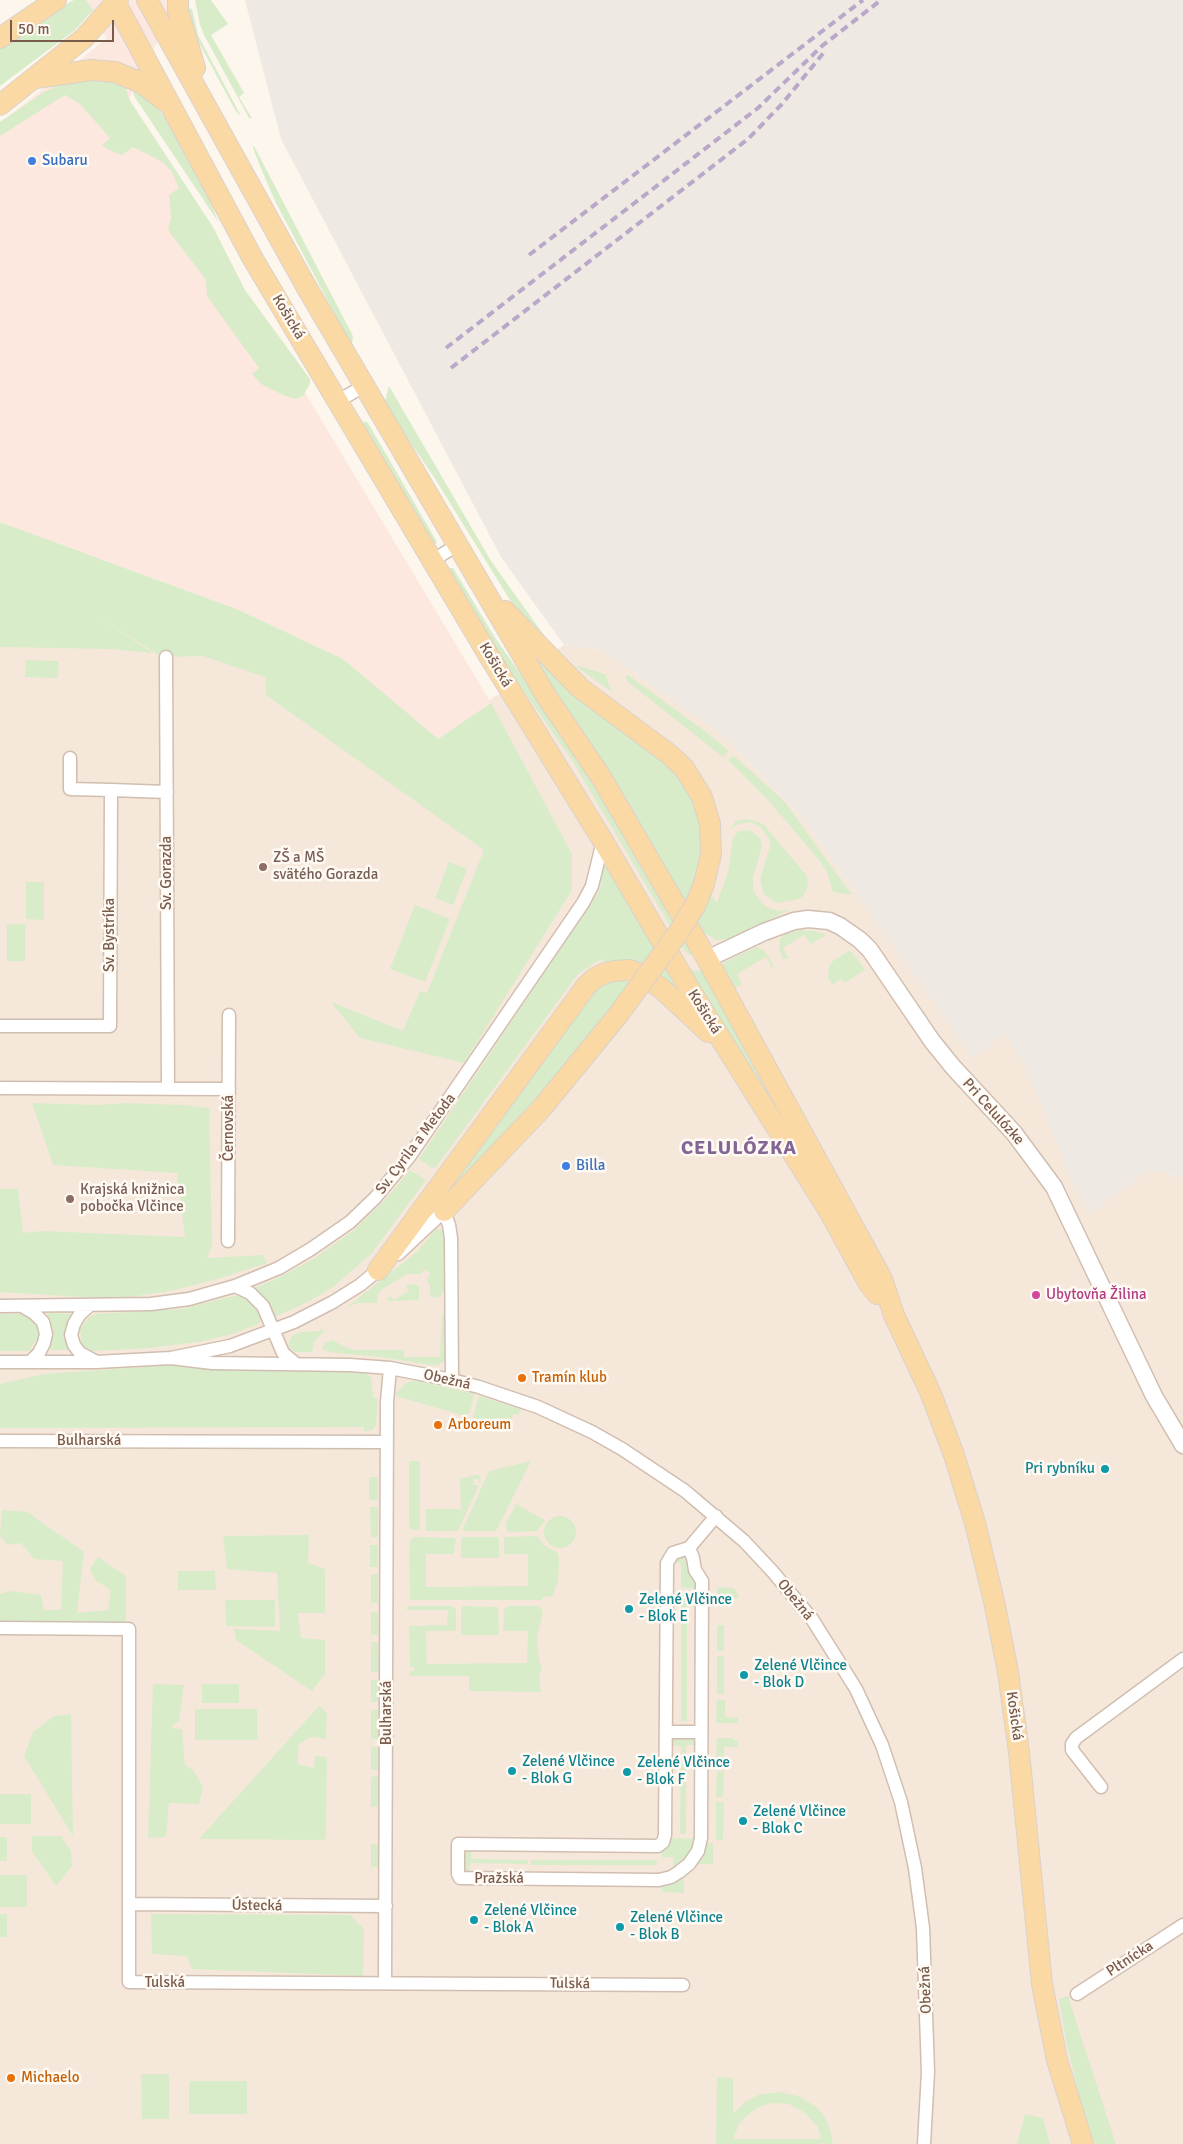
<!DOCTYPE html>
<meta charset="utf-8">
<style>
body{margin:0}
#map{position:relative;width:1183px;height:2144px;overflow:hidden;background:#fdf6ec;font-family:Signika,sans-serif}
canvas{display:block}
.scale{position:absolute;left:10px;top:20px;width:104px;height:22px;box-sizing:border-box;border:2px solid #7a5c4d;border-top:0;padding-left:6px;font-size:15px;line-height:18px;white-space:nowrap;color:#7a5c4d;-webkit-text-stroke:4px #fffaf3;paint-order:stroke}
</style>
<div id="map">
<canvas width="1183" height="2144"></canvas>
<div class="scale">50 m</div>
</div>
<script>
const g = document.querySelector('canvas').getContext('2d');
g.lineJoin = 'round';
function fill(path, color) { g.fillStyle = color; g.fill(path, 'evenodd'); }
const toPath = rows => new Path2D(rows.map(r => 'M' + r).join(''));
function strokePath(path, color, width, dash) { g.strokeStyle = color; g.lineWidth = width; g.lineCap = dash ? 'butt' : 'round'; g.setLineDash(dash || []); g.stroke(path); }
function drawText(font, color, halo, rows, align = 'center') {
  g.font = font + ' Signika,sans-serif'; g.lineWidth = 5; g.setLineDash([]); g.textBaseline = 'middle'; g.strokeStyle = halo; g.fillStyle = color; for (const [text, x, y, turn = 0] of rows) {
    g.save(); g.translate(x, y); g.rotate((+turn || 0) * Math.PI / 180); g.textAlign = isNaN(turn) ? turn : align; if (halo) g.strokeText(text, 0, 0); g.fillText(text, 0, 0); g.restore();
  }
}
const residential = toPath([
 [0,555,227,648,364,661,438,739,564,645,600,649,724,736,805,821,973,1058,1005,1033,1024,1063,1072,1180,1091,1213,1148,1170,1183,1177,1183,2144,0,2144]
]);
const commercial = toPath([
 [79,0,178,0,129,99,491,703,438,740,343,659,239,610,0,522,0,123,107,38]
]);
const industrial = toPath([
 [245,0,1183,0,1183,1177,1148,1170,1091,1213,1072,1180,1024,1063,1005,1033,973,1058,805,821,724,736,600,649,564,645,501,557,281,139]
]);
const green = toPath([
 [74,0,86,0,93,10,75,30,0,86,0,49,55,10],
 [195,0,211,0,228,24,211,35,244,93,239,97,252,118,249,118,204,35,200,25],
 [188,8,192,9,198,35,241,116,235,110,198,41],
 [91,80,106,80,125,85,129,99,213,227,245,290,310,379,310,384,303,396,296,399,285,396,261,384,252,374,259,368,207,296,206,280,168,230,171,218,169,195,179,188,172,172,163,162,133,147,122,155,109,150,102,145,110,138,80,104,65,95,0,136,0,122,44,92,64,83],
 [132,88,153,102,172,126,200,178,219,223,134,96],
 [254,146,353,336,352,344,350,343,275,201,260,166,253,148],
 [389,386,491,561,551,645,521,618,434,477,388,410,385,402],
 [364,421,368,423,437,542,435,545,362,425],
 [0,522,239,610,343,659,438,739,491,703,572,854,572,890,464,1063,360,1038,331,1002,403,1031,420,991,427,993,484,850,266,695,265,677,203,656,162,657,97,616,153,653,110,649,0,647],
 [449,568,453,568,494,636,576,753,693,952,690,955,685,951,572,760,489,641,447,571],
 [534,656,548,671,566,686,674,770,689,792,700,819,703,852,699,871,695,873,717,903,728,872,733,838,739,831,750,830,760,838,762,846,753,878,753,891,762,903,768,908,781,911,791,909,730,939,717,940,702,932,558,698],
 [26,660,59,661,58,678,25,677],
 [578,666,605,674,612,692,577,667],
 [628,675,706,732,729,751,723,757,628,682,625,676],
 [733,755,784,801,852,895,833,892,827,872,820,861,769,801,728,760],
 [745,819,759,822,765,826,806,875,808,881,807,889,804,895,799,899,777,903,764,894,760,880,770,846,770,840,761,827,750,822,738,824,730,829,736,821],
 [449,862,467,869,453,905,435,898],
 [606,864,681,992,680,994,605,964,603,959,594,963,577,975,436,1167,432,1168,419,1159,590,905,600,889,604,866],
 [26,882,44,882,44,920,26,919],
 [415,905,450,919,425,982,390,969],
 [7,924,25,924,25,961,7,961],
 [800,930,814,931,827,935,811,944,804,935,783,948,789,959,783,959,779,949,780,939,784,935],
 [756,947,764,950,774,966,772,968,766,957,737,974,742,984,735,988,724,969,723,963],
 [849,951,853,953,865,970,844,983,841,979,833,985,828,978,829,967,833,961],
 [687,968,695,971,705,970,791,1128,788,1129],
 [613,978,630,982,611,1010,536,1101,456,1186,449,1181,594,986],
 [32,1103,98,1105,125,1103,183,1105,209,1108,212,1245,207,1258,263,1255,267,1263,214,1280,170,1291,117,1299,0,1292,0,1189,18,1189,23,1233,42,1231,185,1237,177,1173,53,1165],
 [410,1170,426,1180,371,1254,333,1287,306,1303,274,1317,266,1302,255,1288,282,1276,315,1258,354,1230,387,1198],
 [436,1229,443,1230,444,1241,445,1288,440,1297,434,1298,430,1295,430,1286,427,1279,431,1274,425,1269,421,1274,407,1274,384,1288,378,1294,377,1303,358,1303,347,1307,417,1252],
 [411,1284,419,1286,419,1300,388,1301,388,1298,391,1296,394,1300,409,1291,406,1286],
 [234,1296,241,1296,254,1305,261,1317,260,1323,233,1334,198,1342,150,1348,93,1351,86,1350,82,1345,80,1329,89,1317,96,1314,182,1309],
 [47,1313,71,1314,65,1327,68,1350,49,1350,53,1335],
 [0,1314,23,1314,34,1321,37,1326,38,1338,29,1351,0,1351],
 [442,1314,444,1315,445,1360,437,1366,380,1357,329,1352,322,1349,324,1344,331,1340,353,1350,404,1350,404,1357,440,1357],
 [321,1328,324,1331,314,1342,312,1352,295,1352,289,1347,289,1341,293,1335,302,1332,320,1331],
 [173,1365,347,1371,367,1374,371,1378,373,1397,378,1399,376,1425,372,1430,364,1432,364,1427,0,1428,0,1384,44,1374],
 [415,1380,474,1394,470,1412,465,1416,396,1396,396,1393,406,1383],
 [479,1396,521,1409,519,1415,513,1414,508,1428,505,1429,477,1421,473,1417,474,1414],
 [409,1461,420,1461,420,1530,413,1530,409,1527],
 [531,1461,496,1531,462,1531,489,1471],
 [476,1475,479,1475,481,1480,479,1484,479,1479,473,1479,474,1485,479,1485,458,1531,426,1531,426,1509,461,1509,460,1479],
 [369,1477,378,1477,378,1500,369,1500],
 [516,1504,545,1520,537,1531,509,1532,506,1529,506,1523],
 [370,1507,378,1507,378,1537,371,1537],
 [2,1510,27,1512,84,1552,77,1613,108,1610,111,1590,95,1580,90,1569,98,1557,126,1576,126,1626,0,1625,0,1594,10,1591,41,1595,44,1610,61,1610,63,1561,34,1559,21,1543,8,1545,0,1536],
 '544 1532a16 16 0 1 1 32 0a16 16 0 1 1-32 0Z',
 [309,1535,308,1563,325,1569,325,1613,298,1613,301,1638,325,1640,325,1674,312,1691,236,1640,234,1629,280,1631,277,1573,227,1569,223,1536],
 [537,1536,545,1546,557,1552,559,1560,558,1581,552,1597,545,1596,541,1600,410,1600,409,1551,411,1539,414,1537,456,1538,454,1554,426,1554,426,1587,528,1586,528,1554,504,1554,504,1537],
 [461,1537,499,1537,499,1558,461,1558],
 [370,1545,378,1545,378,1567,370,1567],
 [680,1558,687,1558,689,1573,698,1589,681,1588,681,1563,671,1563],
 [178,1571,215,1571,216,1590,178,1590],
 [371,1574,378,1574,378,1603,371,1603],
 [717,1587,733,1588,737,1592,739,1598,717,1598],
 [681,1592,687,1592,687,1721,681,1721],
 [225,1600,275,1600,275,1627,226,1626],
 [409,1606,452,1606,456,1609,456,1631,426,1631,427,1664,527,1663,528,1631,503,1631,504,1609,508,1606,539,1606,543,1612,537,1636,539,1660,542,1670,539,1675,541,1692,469,1691,469,1676,410,1676,410,1671,414,1671,415,1668,410,1667,409,1626,447,1625,448,1610,406,1610],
 [463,1606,498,1607,499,1635,461,1635,461,1609],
 [371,1612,378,1612,378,1635,371,1635],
 [717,1625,724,1625,724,1651,717,1651],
 [371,1642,378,1642,378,1672,371,1672],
 [717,1656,724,1656,724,1694,717,1694],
 [371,1680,378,1680,378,1702,371,1702],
 [153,1684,184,1685,179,1721,172,1725,173,1728,182,1729,185,1765,193,1770,203,1787,199,1804,169,1803,166,1837,148,1838],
 [202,1684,239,1684,239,1703,202,1703],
 [717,1699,725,1700,725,1717,738,1718,738,1723,716,1723],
 [319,1706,327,1713,326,1739,311,1737,299,1744,297,1764,314,1768,315,1756,327,1757,326,1837,324,1840,199,1839],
 [195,1709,257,1709,257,1740,195,1740],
 [378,1709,378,1739,371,1739,371,1710],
 [71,1714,73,1836,24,1756,33,1732,54,1716],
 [677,1737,693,1738,697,1745,686,1745,686,1834,680,1834,681,1746,670,1746,671,1742],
 [717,1738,732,1738,738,1742,738,1747,724,1747,724,1765,716,1764],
 [371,1747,378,1747,378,1770,371,1770],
 [717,1771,724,1771,723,1797,716,1797],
 [378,1776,379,1807,371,1807,371,1777],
 [0,1794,31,1794,31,1824,0,1824],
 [716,1802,724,1802,723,1840,716,1840],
 [32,1836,61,1836,71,1851,72,1866,56,1886,32,1851],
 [0,1837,7,1837,7,1858,6,1861,0,1861],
 [670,1838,696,1839,695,1844,685,1860,673,1869,673,1857,662,1857,661,1850,668,1847],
 [706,1843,713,1843,713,1864,698,1864,684,1878,684,1893,662,1892,662,1887,677,1880,697,1864,703,1854],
 [371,1844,378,1844,378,1867,371,1867],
 [471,1849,471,1859,528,1860,528,1864,470,1863,469,1874,465,1870,466,1853],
 [531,1860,657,1860,657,1865,531,1865],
 [0,1875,27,1875,27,1907,0,1907],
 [0,1914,7,1914,7,1937,0,1937],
 [151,1914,350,1915,364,1929,363,1976,192,1969,187,1956,152,1954],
 [1068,1996,1091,2068,1116,2144,1095,2144,1084,2116,1066,2041,1059,1999],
 [141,2074,169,2074,169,2119,142,2119],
 [717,2077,733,2078,733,2114,745,2102,758,2095,779,2092,798,2096,816,2107,823,2115,829,2125,833,2144,823,2144,822,2142,821,2144,716,2144],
 [772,2103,789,2104,805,2113,818,2127,821,2139,733,2139,739,2124,745,2117,757,2108],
 [189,2081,247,2081,247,2114,189,2114],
 [1025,2114,1043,2118,1050,2144,1017,2144]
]);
const minor = toPath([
 [338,401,364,386],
 [432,561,457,545],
 [166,657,168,1089],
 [70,758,70,789,111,790],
 [0,1026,110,1026,111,790,167,792],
 [0,1088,229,1089],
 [228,1241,229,1015],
 [398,1254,444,1211,449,1225,451,1238,452,1380],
 [235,1286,250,1293,263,1306,283,1353,295,1363],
 [0,1306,151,1304,189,1299,235,1286,279,1268,311,1249,350,1222,375,1198,409,1157,583,903,592,886,603,841],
 [22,1306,34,1313,43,1322,46,1334,44,1343,39,1353,30,1362],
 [89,1306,80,1314,74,1324,71,1335,74,1345,80,1353,95,1361],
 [171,1358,212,1363,350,1365,390,1368,452,1380,479,1387,538,1407,592,1432,622,1449,685,1491,744,1541,773,1572,812,1619,856,1689,882,1745,901,1802,915,1868,923,1928,928,2072,924,2144],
 [0,1362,96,1362,171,1358,230,1346,294,1322,333,1302,360,1285,382,1267],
 [0,1441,387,1442],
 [689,1548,693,1558,695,1570,702,1581,701,1838,698,1851,689,1864,679,1872,671,1877,659,1880,460,1878,458,1874,458,1844,658,1846,663,1842,665,1835,667,1563,673,1553,689,1548,716,1516],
 [0,1628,129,1629,129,1982,683,1985],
 [666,1732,701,1732],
 [1101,1787,1072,1750,1072,1744,1076,1738,1183,1659],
 [129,1904,386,1906],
 [385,1983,387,1402,390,1368],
 [1077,1994,1183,1925]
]);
const tertiary = toPath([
 [707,959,764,932,794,921,808,919,829,921,840,926,860,940,870,950,932,1041,953,1067,1014,1133,1054,1187,1154,1396,1183,1445]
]);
const primary = toPath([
 [114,0,253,259,489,656,603,841,692,993,829,1211,869,1284,877,1294],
 [147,0,307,288,545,694,601,777,707,959,882,1279,894,1315,931,1394,954,1455,975,1523,994,1601,1008,1672,1019,1752,1042,1984,1057,2060,1083,2144],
 [178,0,178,11,195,68],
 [0,38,56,0],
 [36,78,91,70,115,72,142,83,165,101],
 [0,105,84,38,118,0],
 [505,611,580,688,669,754,684,768,702,797,710,824,711,854,704,884],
 [444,1211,541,1109,618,1015],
 [378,1270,587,985,595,978,605,973,615,971,629,970,641,974,662,989,708,1032]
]);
const rail = toPath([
 [529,255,863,0],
 [446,348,758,108,822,46,881,0],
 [451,368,748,139,782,104,825,51]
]);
const primaryBridge = toPath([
 [618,1015,678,933,695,906,704,884]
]);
const markers = [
 [32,161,5,"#3f7fe0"],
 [263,867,5,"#8d6e63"],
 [566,1166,5,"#3f7fe0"],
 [70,1199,5,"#8d6e63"],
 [1036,1295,5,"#d1479c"],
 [522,1378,5,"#e8710a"],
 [438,1425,5,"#e8710a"],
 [1105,1469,5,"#0f9aa8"],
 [629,1609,5,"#0f9aa8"],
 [744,1675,5,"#0f9aa8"],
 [512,1771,5,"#0f9aa8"],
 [627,1772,5,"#0f9aa8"],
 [743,1821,5,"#0f9aa8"],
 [474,1920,5,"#0f9aa8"],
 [620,1927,5,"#0f9aa8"],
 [11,2078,5,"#e8710a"]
];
const shopNames = [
 ["Subaru",42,161],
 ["Billa",576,1166]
];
const streetNames = [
 ["Košická",288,317,59],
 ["Košická",495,665,59],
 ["Sv. Gorazda",167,873,-90],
 ["Sv. Bystríka",110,935,-90],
 ["Košická",704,1012,58],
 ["Pri Celulózke",993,1112,48],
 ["Černovská",229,1128,-90],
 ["Sv. Cyrila a Metoda",416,1144,-53],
 ["Obežná",447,1380,13],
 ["Bulharská",89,1441],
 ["Obežná",795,1600,51],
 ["Bulharská",387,1713,-90],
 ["Košická",1014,1716,82],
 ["Pražská",499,1879],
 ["Ústecká",257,1906,1],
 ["Pltnícka",1130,1959,-33],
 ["Tulská",165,1983],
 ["Tulská",570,1984,1],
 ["Obežná",926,1990,-92]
];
const educationNames = [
 ["ZŠ a MŠ",273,858],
 ["svätého Gorazda",273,875],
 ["Krajská knižnica",80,1190],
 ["pobočka Vlčince",80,1207]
];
const hotelNames = [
 ["Ubytovňa Žilina",1046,1295]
];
const foodNames = [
 ["Tramín klub",532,1378],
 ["Arboreum",448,1425],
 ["Michaelo",21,2078]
];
const cultureNames = [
 ["Pri rybníku",1095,1469,"right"],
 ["Zelené Vlčince",639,1600],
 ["- Blok E",639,1617],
 ["Zelené Vlčince",754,1666],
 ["- Blok D",754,1683],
 ["Zelené Vlčince",522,1762],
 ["- Blok G",522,1779],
 ["Zelené Vlčince",637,1763],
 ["- Blok F",637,1780],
 ["Zelené Vlčince",753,1812],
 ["- Blok C",753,1829],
 ["Zelené Vlčince",484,1911],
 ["- Blok A",484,1928],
 ["Zelené Vlčince",630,1918],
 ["- Blok B",630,1935]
];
const districtNames = [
 ["CELULÓZKA",739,1149]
];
fill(residential, '#f5e8da');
fill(commercial, '#fde8e0');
fill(industrial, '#efe9e4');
fill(green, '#d8ecc9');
strokePath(minor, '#d1beb0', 15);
strokePath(tertiary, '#d1beb0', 19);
strokePath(primary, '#dad1cd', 22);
strokePath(minor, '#fff', 12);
strokePath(tertiary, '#fff', 16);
strokePath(primary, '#fbd9a5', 20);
strokePath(rail, '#b9a8c9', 4, [8, 5]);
strokePath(primaryBridge, '#dad1cd', 22, []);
strokePath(primaryBridge, '#fbd9a5', 20);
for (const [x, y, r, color] of markers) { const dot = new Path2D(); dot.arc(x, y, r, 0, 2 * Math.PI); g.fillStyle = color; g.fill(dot); strokePath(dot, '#fffaf3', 2); }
drawText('15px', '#366cbe', '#fffaf3', shopNames, 'left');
drawText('15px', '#7a5c4d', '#fffaf3', streetNames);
drawText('15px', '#785e54', '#fffaf3', educationNames, 'left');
drawText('15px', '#b23c85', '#fffaf3', hotelNames, 'left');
drawText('15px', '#c56008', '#fffaf3', foodNames, 'left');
drawText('15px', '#0d838f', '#fffaf3', cultureNames, 'left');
g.letterSpacing = '1px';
drawText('bold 20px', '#846695', '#fffaf3', districtNames);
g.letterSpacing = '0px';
</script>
